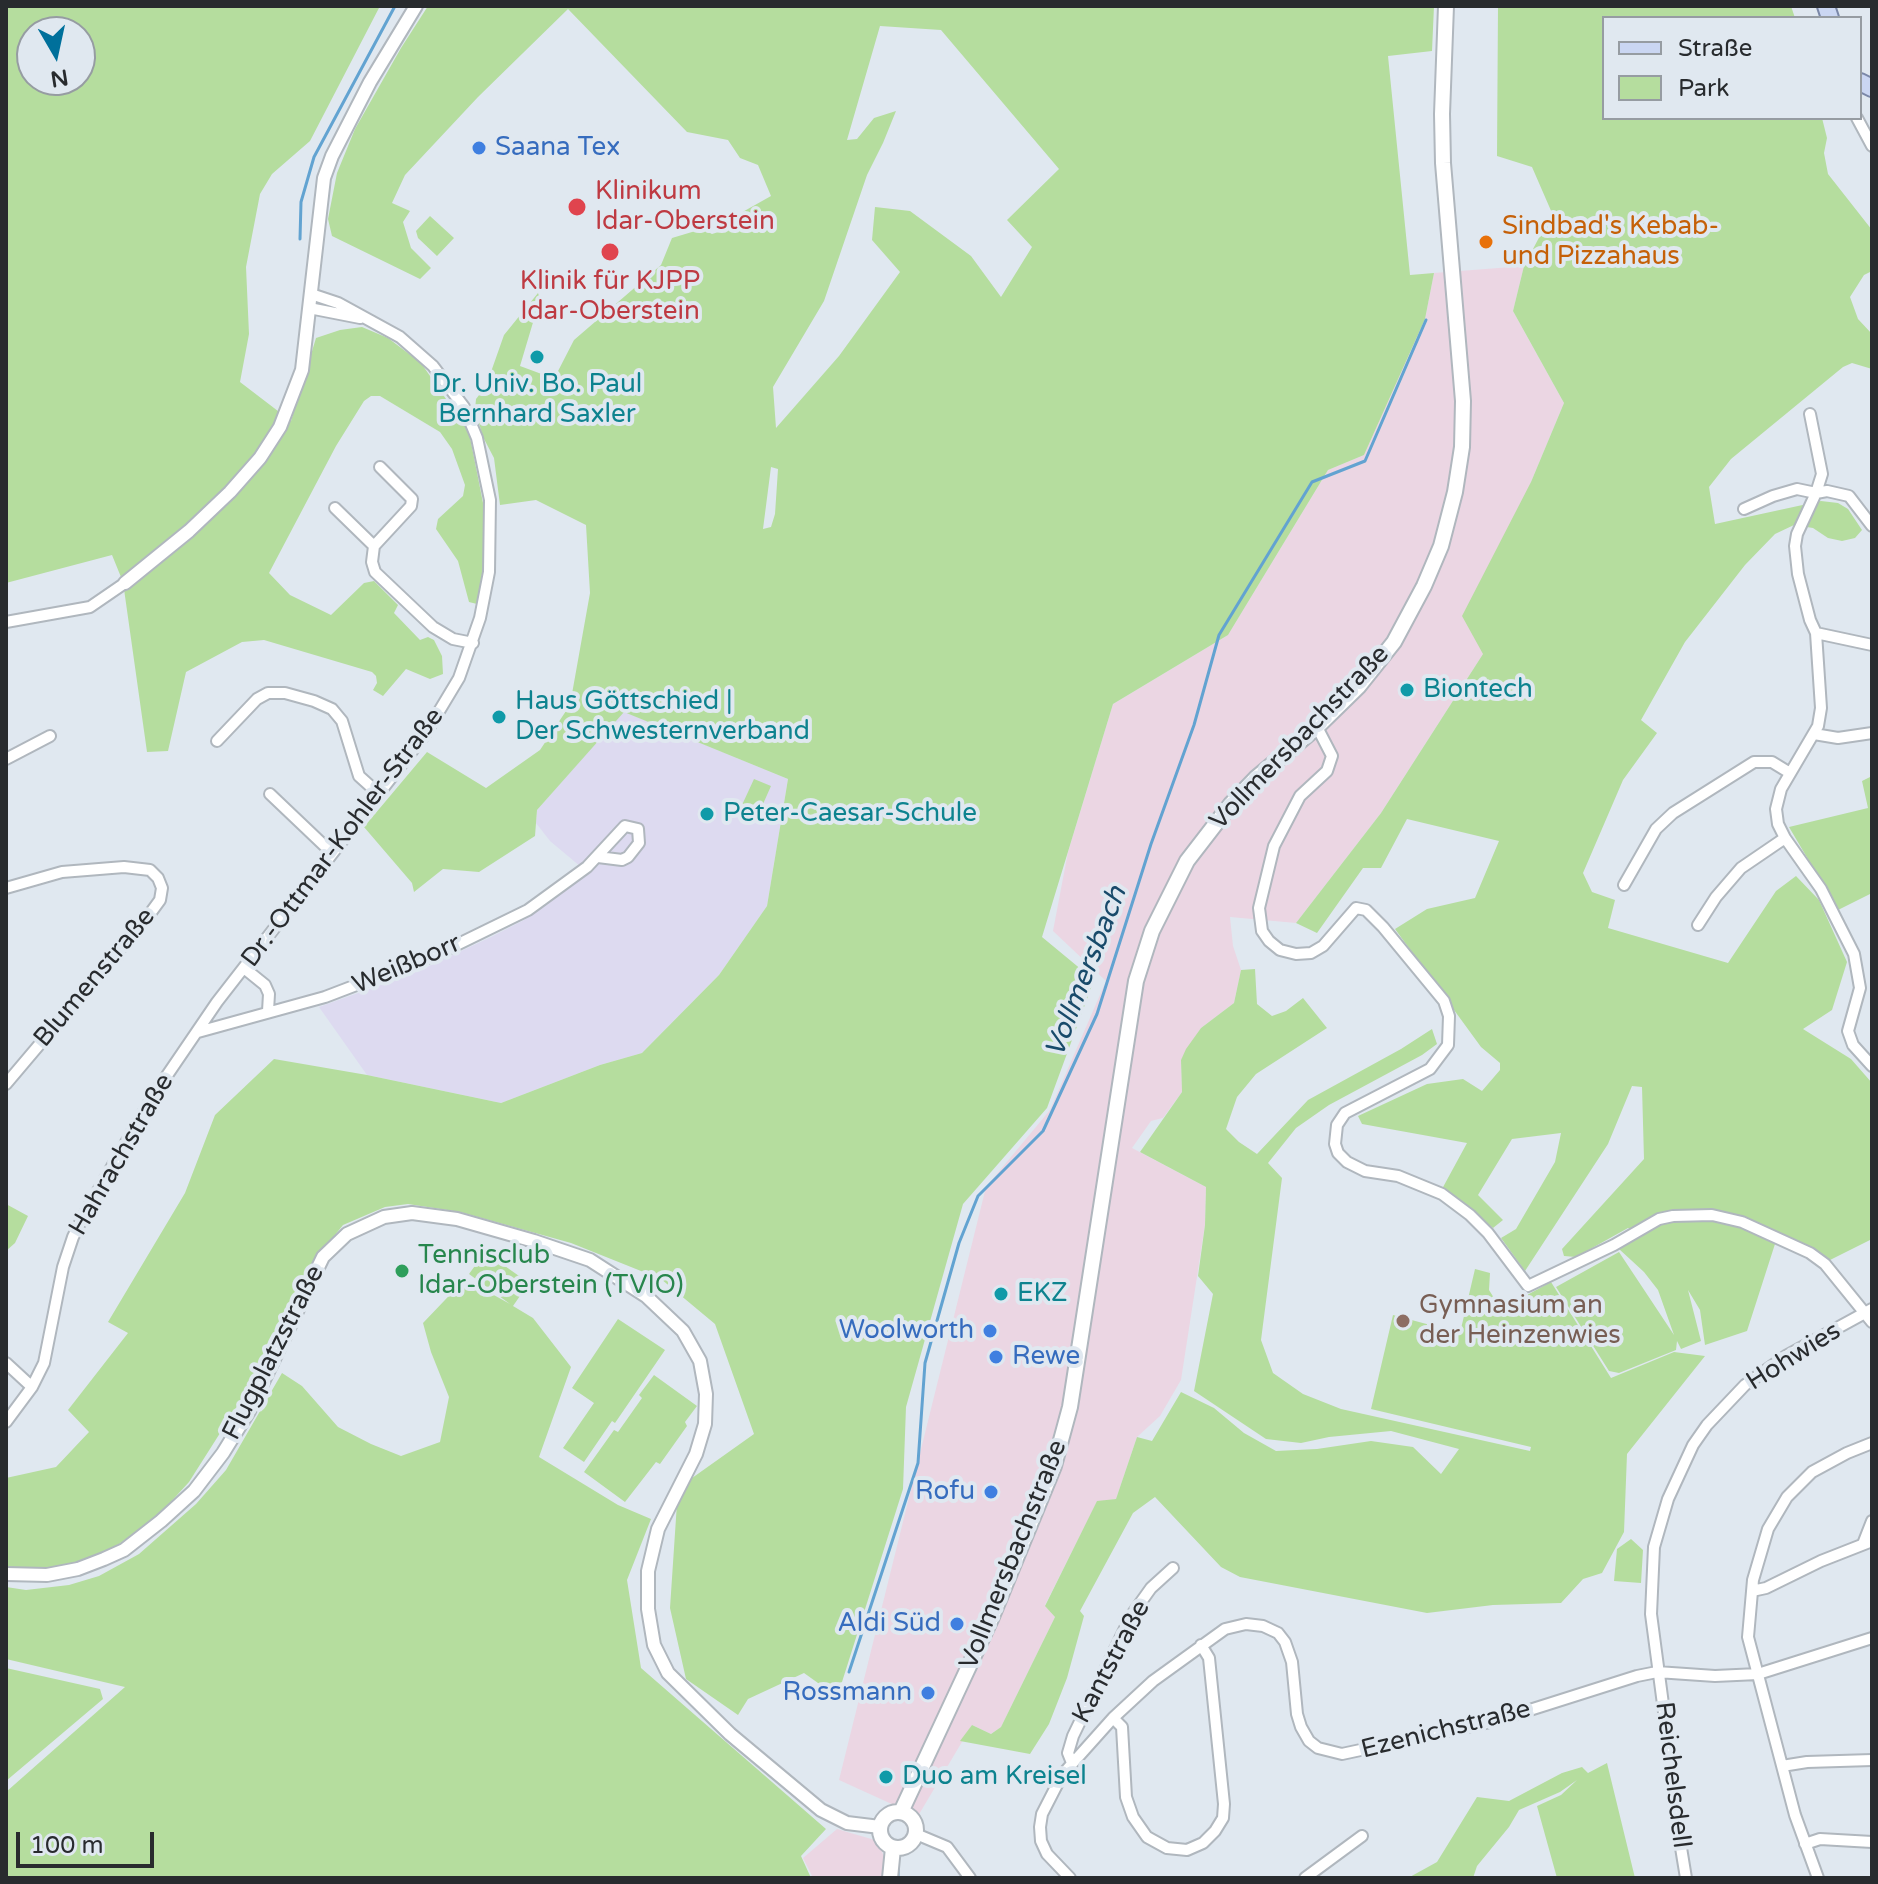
<!DOCTYPE html>
<meta charset="utf-8">
<style>
body{margin:0}
#map{position:relative;width:1878px;height:1884px;overflow:hidden;background:#e0e8f0;font-family:"Varela Round",sans-serif}
canvas{display:block}
.frame{position:absolute;inset:0;border:8px solid #282b2e;pointer-events:none}
.legend{position:absolute;left:1602px;top:16px;width:260px;height:104px;box-sizing:border-box;background:#e0e8f0;border:2px solid #969ca2;margin:0;padding:10px 14px;list-style:none;font-size:24px;color:#282b2e}
.legend li{display:flex;align-items:center;gap:16px;height:40px}
.legend b{width:40px;border:2px solid #969ca2}
.north{position:absolute;left:16px;top:16px;width:80px;height:80px;box-sizing:border-box;background:#e0e8f0;border:2px solid #969ca2;border-radius:50%;rotate:171deg;font-size:22px;font-weight:700;line-height:32px;text-align:center;color:#282b2e}
.north::after{content:'';display:block;margin:auto;width:28px;height:36px;background:#00709b;clip-path:polygon(50% 0,100% 100%,50% 72%,0 100%)}
.scale{position:absolute;left:16px;top:1832px;width:138px;height:36px;box-sizing:border-box;border:4px solid #282b2e;border-top:0;padding-left:10px;font-size:24px;line-height:28px;white-space:nowrap;color:#282b2e;-webkit-text-stroke:6px #e0e8f0;paint-order:stroke}
</style>
<div id="map">
<canvas width="1878" height="1884"></canvas>
<div class="frame"></div>
<ul class="legend">
<li><b style="height:10px;background:#cad6f2"></b>Straße</li>
<li><b style="height:22px;background:#b5dd9e"></b>Park</li>
</ul>
<div class="north">N</div>
<div class="scale">100 m</div>
</div>
<script>
const g = document.querySelector('canvas').getContext('2d');
g.lineJoin = 'round';
function fill(path, color) { g.fillStyle = color; g.fill(path, 'evenodd'); }
const toPath = rows => new Path2D(rows.map(r => 'M' + r).join(''));
function strokePath(path, color, width, dash) { g.strokeStyle = color; g.lineWidth = width; g.lineCap = dash ? 'butt' : 'round'; g.setLineDash(dash || []); g.stroke(path); }
function drawText(font, color, halo, rows, align = 'center') {
  g.font = font + ' "Varela Round",sans-serif'; g.lineWidth = 8; g.setLineDash([]); g.textBaseline = 'middle'; g.strokeStyle = halo; g.fillStyle = color; for (const [text, x, y, turn = 0] of rows) {
    g.save(); g.translate(x, y); g.rotate((+turn || 0) * Math.PI / 180); g.textAlign = isNaN(turn) ? turn : align; if (halo) g.strokeText(text, 0, 0); g.fillText(text, 0, 0); g.restore();
  }
}
const commercial = toPath([
 [1524,266,1513,311,1564,403,1531,482,1483,654,1381,813,1296,923,1230,917,1233,946,1241,970,1234,1003,1201,1028,1181,1060,1182,1092,1163,1118,1151,1121,1132,1148,1206,1187,1205,1225,1181,1380,1160,1416,1137,1437,1116,1499,1097,1502,1045,1605,1055,1617,1001,1727,991,1734,972,1725,918,1816,839,1780,986,1187,1050,1110,1106,981,1053,931,1068,852,1113,704,1228,635,1328,470,1364,455,1425,319,1434,273],
 [837,1829,878,1841,884,1857,882,1878,813,1878,803,1858]
]);
const industrial = toPath([
 [623,711,788,779,767,906,719,975,642,1053,600,1065,501,1103,367,1075,319,1007,414,973,491,937,524,920,587,872,550,841,536,823,537,810]
]);
const green = toPath([
 [6,6,380,6,310,141,272,174,260,194,246,267,249,334,240,382,291,421,316,338,340,330,362,327,388,338,421,363,469,432,484,508,483,568,477,604,469,602,458,561,436,529,438,519,463,496,465,485,452,449,440,432,380,396,371,396,364,401,336,446,269,573,290,595,331,615,364,583,374,581,398,605,394,613,420,640,428,637,434,640,442,656,443,674,430,679,406,669,383,696,373,690,377,683,376,676,372,672,264,640,242,642,186,672,168,751,147,752,123,582,112,555,6,583],
 [32,32,80,32,80,80,32,80],
 [428,6,1434,6,1432,51,1388,56,1410,275,1434,273,1425,319,1364,455,1328,470,1228,635,1113,704,1042,937,1094,980,1047,1108,963,1204,906,1407,903,1489,842,1682,825,1688,804,1673,748,1699,738,1715,686,1679,670,1608,678,1488,754,1434,715,1324,661,1279,571,1243,460,1212,408,1204,385,1207,343,1225,320,1254,248,1389,189,1482,158,1516,119,1544,86,1561,47,1569,6,1567,6,1478,56,1467,89,1432,68,1410,128,1333,108,1322,185,1193,215,1115,274,1059,367,1075,501,1103,600,1065,642,1053,719,975,767,906,788,779,624,712,537,810,535,836,479,872,443,869,414,892,412,883,364,827,427,752,486,788,540,750,570,705,590,593,586,525,536,500,500,505,494,458,483,437,475,410,476,399,486,386,504,335,538,293,540,299,520,366,547,376,556,375,574,340,661,265,672,238,702,229,712,234,725,230,723,223,771,196,758,165,740,158,728,140,687,132,568,9,478,97,405,175,392,203,410,211,403,222,411,248,431,268,420,279,332,236,328,219,337,173,355,129,401,48],
 [880,26,941,30,1059,169,1007,220,1032,247,1001,297,971,256,910,211,875,207,872,240,900,272,839,356,776,428,773,387,824,301,867,175,883,143,896,111,874,118,857,139,847,140],
 [771,467,778,469,775,514,771,527,763,529],
 [1498,6,1791,6,1795,18,1604,18,1604,118,1822,118,1827,138,1824,153,1828,174,1872,230,1872,271,1864,275,1850,297,1858,319,1872,334,1872,369,1852,363,1843,367,1731,459,1709,487,1715,524,1821,501,1838,503,1848,509,1862,530,1855,538,1842,541,1828,538,1813,528,1794,525,1775,534,1745,565,1685,642,1641,720,1657,733,1623,780,1583,873,1592,892,1615,900,1608,928,1728,963,1776,891,1796,876,1819,900,1847,962,1832,1010,1803,1029,1851,1059,1872,1083,1872,1239,1828,1261,1760,1224,1761,1237,1775,1244,1747,1331,1705,1345,1700,1310,1688,1290,1701,1341,1681,1349,1677,1341,1676,1350,1619,1373,1609,1371,1556,1287,1619,1252,1674,1335,1658,1290,1644,1272,1619,1249,1639,1233,1628,1228,1576,1257,1564,1256,1562,1249,1644,1159,1642,1087,1632,1086,1608,1144,1525,1271,1501,1238,1516,1229,1555,1162,1561,1133,1512,1139,1478,1195,1503,1220,1493,1228,1442,1189,1467,1143,1362,1124,1358,1116,1427,1084,1463,1079,1482,1091,1500,1070,1500,1063,1481,1047,1395,929,1427,909,1475,898,1499,841,1407,819,1381,868,1363,868,1317,933,1296,923,1381,813,1483,654,1462,616,1531,482,1564,403,1513,311,1524,266,1552,213,1532,167,1497,156],
 [430,216,454,238,437,256,418,238,416,231],
 [1872,776,1872,893,1838,910,1789,827,1868,808,1862,781],
 [754,779,771,786,759,813,742,805],
 [1255,969,1257,1004,1272,1016,1286,1011,1303,998,1327,1028,1256,1074,1237,1097,1226,1129,1239,1142,1257,1154,1308,1100,1401,1049,1432,1029,1437,1044,1422,1055,1329,1105,1296,1128,1268,1163,1282,1178,1261,1340,1273,1373,1303,1394,1341,1409,1530,1451,1531,1447,1371,1409,1393,1315,1460,1333,1475,1269,1490,1273,1489,1290,1494,1298,1502,1302,1516,1301,1551,1282,1611,1378,1674,1352,1705,1356,1627,1454,1624,1532,1602,1573,1583,1579,1561,1603,1493,1605,1427,1613,1240,1577,1221,1567,1155,1497,1133,1513,1080,1611,1084,1616,1067,1678,1049,1724,1030,1754,960,1741,972,1725,991,1734,1001,1727,1055,1617,1045,1606,1097,1501,1116,1499,1137,1437,1152,1441,1181,1392,1214,1408,1244,1433,1276,1451,1317,1449,1371,1441,1413,1447,1441,1474,1459,1449,1391,1431,1329,1437,1301,1443,1266,1439,1194,1391,1213,1294,1198,1276,1205,1225,1206,1187,1140,1152,1182,1092,1181,1060,1186,1049,1201,1028,1234,1003,1241,970],
 [6,1204,28,1216,15,1243,6,1251],
 [485,1252,529,1283,513,1306,533,1318,571,1367,539,1457,618,1505,651,1519,627,1580,641,1668,826,1829,801,1856,811,1878,6,1878,6,1792,125,1687,6,1659,6,1587,26,1590,69,1585,99,1576,139,1554,196,1504,226,1470,282,1373,302,1386,338,1427,371,1444,401,1456,440,1442,449,1397,431,1352,423,1323,465,1279,510,1304,469,1274],
 [618,1319,665,1350,615,1423,612,1421,584,1462,563,1448,594,1403,572,1388],
 [654,1375,697,1406,685,1422,687,1426,660,1464,656,1462,625,1502,584,1472,614,1430,618,1432,642,1398,639,1395],
 [1631,1539,1643,1550,1641,1583,1614,1581,1617,1549],
 [6,1668,100,1689,103,1699,6,1781],
 [1607,1763,1635,1878,1557,1878,1537,1806,1561,1795,1577,1780,1560,1792,1519,1810,1509,1827,1477,1866,1473,1878,1408,1878,1437,1862,1477,1797,1509,1801,1562,1773,1582,1767,1588,1773]
]);
const stream = toPath([
 [300,239,301,202,314,157,395,6],
 [849,1672,918,1463,925,1363,959,1243,978,1196,1043,1131,1097,1014,1151,844,1194,725,1219,635,1312,482,1365,461,1426,320],
 [898,1878,898,1868]
]);
const minor = toPath([
 [1857,118,1872,146],
 [309,308,360,318],
 [380,467,412,499,411,506,374,546,372,562,375,572,433,627,453,639,473,643],
 [335,508,374,546],
 [1744,509,1773,496,1797,489,1816,493,1822,474,1810,414],
 [1872,526,1849,496,1827,491,1816,493,1797,534,1795,546,1798,574,1810,620,1816,633,1821,708,1818,726,1781,789,1776,809,1778,824,1785,838,1821,889,1854,954,1860,988,1848,1031,1853,1045,1872,1066],
 [6,622,90,607,125,583],
 [1816,633,1872,645],
 [1317,727,1332,756,1327,771,1300,796,1274,846,1259,908,1262,931,1269,941,1280,950,1296,954,1311,953,1323,946,1356,908,1366,910,1383,927,1444,1001,1449,1016,1448,1045,1430,1069,1345,1113,1337,1125,1335,1144,1338,1153,1347,1162,1365,1171,1398,1176,1442,1194,1470,1215,1488,1233,1528,1286,1614,1245,1659,1219,1673,1216,1712,1215,1742,1222,1810,1253,1825,1264,1872,1322],
 [1814,734,1838,738,1872,733],
 [217,741,257,699,268,693,285,693,314,701,332,709,342,721,359,776,379,794],
 [6,759,50,736],
 [270,794,332,853],
 [1624,885,1656,829,1673,813,1754,762,1772,762,1790,773],
 [6,888,62,872,124,867,150,870,158,878,162,888,160,900,149,915,6,1084],
 [1698,925,1716,897,1741,868,1785,838],
 [244,968,265,985,269,994,268,1011],
 [198,1032,325,997,440,953,528,910,587,867,625,826,638,829,639,843,628,857,622,860,598,857],
 [6,1363,32,1387],
 [6,1422,32,1387,44,1363,63,1267,73,1237,84,1215,153,1096,217,1002,426,733,459,678,480,618,489,572,490,500,477,438,464,407,433,366,400,337,338,303,311,294],
 [1863,1544,1872,1521],
 [1752,1591,1766,1588,1821,1561,1872,1541],
 [1113,1718,1122,1727,1126,1797,1133,1817,1147,1837,1167,1848,1187,1850,1203,1843,1215,1831,1223,1818,1224,1804,1209,1658,1201,1645],
 [1072,1763,1068,1753,1073,1736,1131,1616,1151,1588,1173,1568],
 [1782,1766,1807,1762,1872,1760],
 [916,1834,947,1847,970,1878],
 [1805,1844,1820,1839,1872,1842],
 [1070,1878,1047,1854,1041,1841,1040,1827,1042,1814,1062,1775,1113,1718,1153,1681,1225,1629,1246,1624,1263,1626,1278,1633,1285,1642,1292,1662,1297,1714,1301,1727,1309,1741,1318,1748,1342,1754,1495,1721,1637,1676,1657,1672,1715,1676,1758,1674,1872,1638],
 [1305,1878,1362,1836],
 [1686,1878,1672,1793,1670,1757,1651,1614,1654,1547,1668,1499,1693,1445,1707,1425,1745,1385,1786,1356,1872,1309],
 [1818,1878,1795,1815,1748,1637,1753,1580,1768,1529,1787,1497,1812,1472,1847,1453,1872,1443]
]);
const tertiary = toPath([
 [125,583,189,531,230,492,260,458,280,427,302,370,324,178,332,156,370,82,416,6],
 [6,1574,47,1575,78,1569,104,1559,124,1550,161,1521,194,1491,223,1453,249,1411,323,1257,347,1234,384,1217,412,1213,457,1219,534,1241,590,1260,646,1296,683,1331,700,1361,706,1394,705,1424,696,1454,658,1529,648,1571,648,1609,654,1645,668,1673,730,1734,821,1810,847,1823,880,1827]
]);
const secondary = toPath([
 '880 1830a18 18 0 1 1 36 0a18 18 0 1 1-36 0Z',
 [901,1812,991,1619,1054,1466,1070,1407,1136,981,1152,931,1187,861,1231,804,1256,778,1317,727,1359,686,1394,642,1424,586,1441,546,1455,492,1462,447,1463,401,1443,163,1442,114,1446,6],
 [890,1878,893,1848]
]);
const primary = toPath([
 [1826,6,1830,18],
 [1860,82,1872,88]
]);
const markers = [
 [479,148,8,"#3f7fe0"],
 [577,207,10,"#e0444e"],
 [1486,242,8,"#e8710a"],
 [610,252,10,"#e0444e"],
 [537,357,8,"#0f9aa8"],
 [1407,690,8,"#0f9aa8"],
 [499,717,8,"#0f9aa8"],
 [707,814,8,"#0f9aa8"],
 [402,1271,8,"#2e9e5b"],
 [1001,1294,8,"#0f9aa8"],
 [1403,1321,8,"#8d6e63"],
 [990,1331,8,"#3f7fe0"],
 [996,1357,8,"#3f7fe0"],
 [991,1492,8,"#3f7fe0"],
 [957,1624,8,"#3f7fe0"],
 [928,1693,8,"#3f7fe0"],
 [886,1777,8,"#0f9aa8"]
];
const shopNames = [
 ["Saana Tex",495,148,"left"],
 ["Woolworth",974,1331],
 ["Rewe",1012,1357,"left"],
 ["Rofu",975,1492],
 ["Aldi Süd",941,1624],
 ["Rossmann",912,1693]
];
const healthNames = [
 ["Klinikum",595,192],
 ["Idar-Oberstein",595,222],
 ["Klinik für KJPP",610,282,"center"],
 ["Idar-Oberstein",610,312,"center"]
];
const foodNames = [
 ["Sindbad's Kebab-",1502,227],
 ["und Pizzahaus",1502,257]
];
const cultureNames = [
 ["Dr. Univ. Bo. Paul",537,385,"center"],
 ["Bernhard Saxler",537,415,"center"],
 ["Biontech",1423,690],
 ["Haus Göttschied |",515,702],
 ["Der Schwesternverband",515,732],
 ["Peter-Caesar-Schule",723,814],
 ["EKZ",1017,1294],
 ["Duo am Kreisel",902,1777]
];
const streetNames = [
 ["Vollmersbachstraße",1300,738,-46],
 ["Dr.-Ottmar-Kohler-Straße",343,838,-53],
 ["Weißborr",407,965,-23],
 ["Blumenstraße",95,978,-50],
 ["Hahrachstraße",122,1155,-60],
 ["Flugplatzstraße",274,1353,-63],
 ["Hohwies",1794,1357,-32],
 ["Vollmersbachstraße",1014,1555,-68],
 ["Kantstraße",1112,1662,-62],
 ["Ezenichstraße",1446,1730,-14],
 ["Reichelsdell",1672,1775,83]
];
const leisureNames = [
 ["Tennisclub",418,1256],
 ["Idar-Oberstein (TVIO)",418,1286]
];
const educationNames = [
 ["Gymnasium an",1419,1306],
 ["der Heinzenwies",1419,1336]
];
const waterNames = [
 ["Vollmersbach",1087,972,-69]
];
fill(commercial, '#ebd6e3');
fill(industrial, '#dddaf0');
fill(green, '#b5dd9e');
strokePath(stream, '#62a3d1', 3);
strokePath(minor, '#b0b7be', 14);
strokePath(tertiary, '#b0b7be', 16);
strokePath(secondary, '#b0b7be', 18);
strokePath(primary, '#7b88a8', 20);
strokePath(minor, '#fff', 10);
strokePath(tertiary, '#fff', 12);
strokePath(secondary, '#fff', 14);
strokePath(primary, '#cad6f2', 16);
for (const [x, y, r, color] of markers) { const dot = new Path2D(); dot.arc(x, y, r, 0, 2 * Math.PI); g.fillStyle = color; g.fill(dot); strokePath(dot, '#e0e8f0', 3); }
drawText('26px', '#366cbe', '#e0e8f0', shopNames, 'right');
drawText('26px', '#be3a42', '#e0e8f0', healthNames, 'left');
drawText('26px', '#c56008', '#e0e8f0', foodNames, 'left');
drawText('26px', '#0d838f', '#e0e8f0', cultureNames, 'left');
drawText('26px', '#282b2e', '#e0e8f0', streetNames);
drawText('26px', '#27864d', '#e0e8f0', leisureNames, 'left');
drawText('26px', '#785e54', '#e0e8f0', educationNames, 'left');
drawText('italic 28px', '#184a6a', '#e0e8f0', waterNames);
</script>
